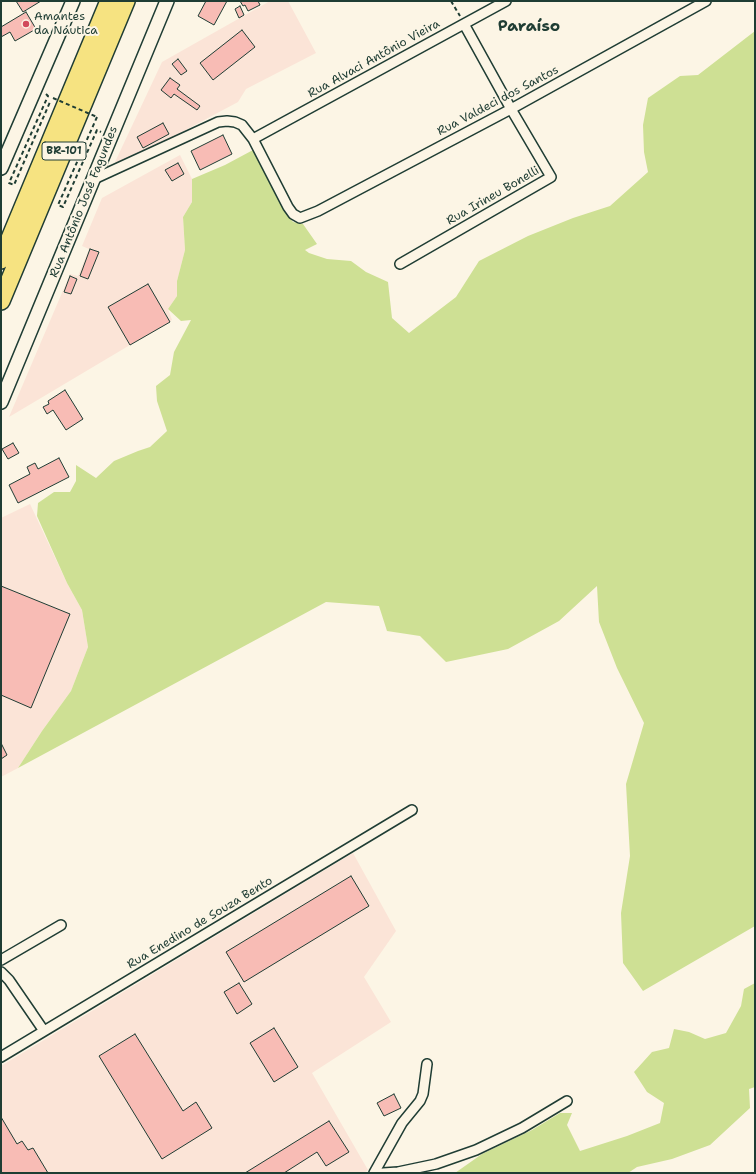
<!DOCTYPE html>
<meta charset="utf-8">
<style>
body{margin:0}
#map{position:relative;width:756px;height:1174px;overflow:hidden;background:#fcf5e5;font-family:"Shantell Sans",sans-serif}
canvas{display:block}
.frame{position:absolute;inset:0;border:2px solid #1f3d34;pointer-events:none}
</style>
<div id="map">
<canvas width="756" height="1174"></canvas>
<div class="frame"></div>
</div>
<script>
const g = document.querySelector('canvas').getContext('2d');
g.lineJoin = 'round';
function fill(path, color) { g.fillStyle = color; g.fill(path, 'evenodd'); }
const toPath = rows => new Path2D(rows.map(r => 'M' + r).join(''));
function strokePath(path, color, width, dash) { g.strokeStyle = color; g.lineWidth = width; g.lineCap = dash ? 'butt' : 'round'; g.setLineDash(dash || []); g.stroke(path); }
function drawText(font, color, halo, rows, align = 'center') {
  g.font = font + ' "Shantell Sans",sans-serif'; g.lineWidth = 4; g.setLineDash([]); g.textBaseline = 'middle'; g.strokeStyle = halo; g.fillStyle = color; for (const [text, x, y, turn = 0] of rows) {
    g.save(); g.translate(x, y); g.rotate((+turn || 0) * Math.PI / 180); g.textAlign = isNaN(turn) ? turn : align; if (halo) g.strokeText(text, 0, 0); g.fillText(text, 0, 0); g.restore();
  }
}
const built = toPath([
 [270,1,288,1,316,53,246,89,238,102,120,165,115,162,162,62],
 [180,155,192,179,192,202,183,217,185,250,177,281,177,296,168,309,172,320,9,417,70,274,78,276,89,249,82,246,102,198],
 [30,504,67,583,82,610,88,647,71,691,42,731,18,768,1,777,1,518],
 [353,853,396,931,364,977,391,1022,312,1073,368,1170,364,1173,1,1173,1,1066]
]);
const green = toPath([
 [755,31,755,926,643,991,623,963,621,913,630,856,626,784,644,723,617,668,599,622,597,586,559,621,508,649,446,662,420,636,387,631,379,606,326,602,18,768,42,731,71,691,88,647,82,610,67,583,37,516,38,503,54,492,70,492,76,481,76,465,96,478,114,461,138,451,150,447,167,431,157,401,156,386,170,375,174,352,191,320,181,321,168,309,177,296,177,281,185,250,183,217,192,202,192,179,225,165,253,150,284,210,293,222,303,224,317,244,305,250,309,253,327,259,351,261,366,272,388,282,392,318,409,333,456,297,479,261,528,236,573,218,610,206,648,172,644,152,643,125,648,98,680,76,698,75],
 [755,983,755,1087,749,1089,750,1108,710,1145,672,1159,637,1167,628,1173,455,1173,482,1154,532,1130,560,1113,572,1113,567,1125,580,1151,627,1136,660,1123,664,1103,647,1092,634,1072,652,1052,669,1048,674,1029,689,1032,705,1039,726,1033,741,1006,744,989]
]);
const building = toPath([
 [16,1,41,1,23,12,16,1],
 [206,1,227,1,214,25,198,16,206,1],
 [240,1,258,1,260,5,248,11,245,5,243,6,240,1],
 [240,6,244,15,239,18,235,9,240,6],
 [26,12,36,29,15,41,10,32,1,37,1,27,26,12],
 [242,30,255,47,213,80,200,63,242,30],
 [178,59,187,71,181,75,172,64,178,59],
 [170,78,180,85,177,89,200,106,197,110,174,94,171,98,161,90,170,78],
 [163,123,169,134,143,148,137,137,163,123],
 [223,135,232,154,200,170,191,151,223,135],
 [178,163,184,174,172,181,165,170,178,163],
 [90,249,99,252,88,279,80,276,90,249],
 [70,276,77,279,71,294,64,292,70,276],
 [148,284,170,322,130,345,108,307,148,284],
 [65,390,83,419,66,430,53,410,47,414,43,407,49,404,48,401,65,390],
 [13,443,19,453,8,459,2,449,13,443],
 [59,458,69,477,18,503,9,485,30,474,27,467,35,463,38,469,59,458],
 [1,586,70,614,31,708,1,695,1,586],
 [1,743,7,755,1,759,1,743],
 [351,876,369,906,244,982,226,952,351,876],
 [239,983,252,1004,237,1014,224,992,239,983],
 [274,1028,298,1067,274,1082,250,1043,274,1028],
 [135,1034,183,1111,196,1102,212,1128,162,1159,99,1056,135,1034],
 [394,1094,401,1108,384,1116,377,1103,394,1094],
 [1,1117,17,1144,22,1141,28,1150,33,1148,48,1173,1,1173,1,1117],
 [329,1121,349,1152,326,1166,317,1152,284,1173,245,1173,329,1121]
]);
const path = toPath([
 [451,1,460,16],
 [46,94,48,96,9,183,14,185,50,102],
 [97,117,58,205,63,207,97,130,101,132]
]);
const street = toPath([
 [253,139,506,1],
 [94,179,218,122,227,121,235,122,242,125,253,139,288,207,293,214,300,218,318,211,511,109,706,1],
 [400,264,551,177,511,109,464,24],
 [1,960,61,925],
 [1,972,9,980,44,1031],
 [1,1057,412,810],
 [374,1173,402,1123,420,1101,423,1094,427,1064],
 [383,1173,398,1172,436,1164,476,1150,522,1128,567,1101]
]);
const secondary = toPath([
 [1,168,73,1],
 [1,402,167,1]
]);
const highway = toPath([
 [1,260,109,1],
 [1,301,126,1]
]);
const pathBridge = toPath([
 [53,98,97,117]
]);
const markers = [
 [26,24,4,"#d1495b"]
];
const shields = [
 [64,151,44]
];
const shieldNames = [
 ["BR-101",64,151]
];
const poiNames = [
 ["Amantes",34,17],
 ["da Náutica",34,31]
];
const streetNames = [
 ["Rua Alvaci Antônio Vieira",374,59,-29],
 ["Rua Valdeci dos Santos",498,101,-28],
 ["Rua Irineu Bonelli",493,196,-30],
 ["Rua Antônio José Fagundes",84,202,-68],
 ["Rua Enedino de Souza Bento",200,923,-31]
];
const districtNames = [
 ["Paraíso",529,27]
];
fill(built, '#fbe4d7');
fill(green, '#cee094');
fill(building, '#f8bcb5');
strokePath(building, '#1f3d34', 1);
strokePath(street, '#1f3d34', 12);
strokePath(secondary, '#1f3d34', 16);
strokePath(highway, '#1f3d34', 20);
strokePath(path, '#1f3d34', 2, [4, 3]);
strokePath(street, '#fcf5e5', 9);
strokePath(secondary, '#fcf5e5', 13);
strokePath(highway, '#f6e381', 17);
strokePath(pathBridge, '#1f3d34', 2, [4, 3]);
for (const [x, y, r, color] of markers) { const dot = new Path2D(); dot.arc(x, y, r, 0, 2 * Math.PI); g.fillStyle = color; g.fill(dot); strokePath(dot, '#fcf5e5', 1.5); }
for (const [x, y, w] of shields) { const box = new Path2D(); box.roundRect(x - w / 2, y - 9, w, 18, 3); g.fillStyle = '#fcf5e5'; g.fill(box); strokePath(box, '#1f3d34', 1); }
drawText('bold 11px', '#1f3d34', null, shieldNames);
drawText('12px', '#1f3d34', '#fcf5e5', poiNames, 'left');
drawText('12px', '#1f3d34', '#fcf5e5', streetNames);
drawText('bold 16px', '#1f3d34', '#fcf5e5', districtNames);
</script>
